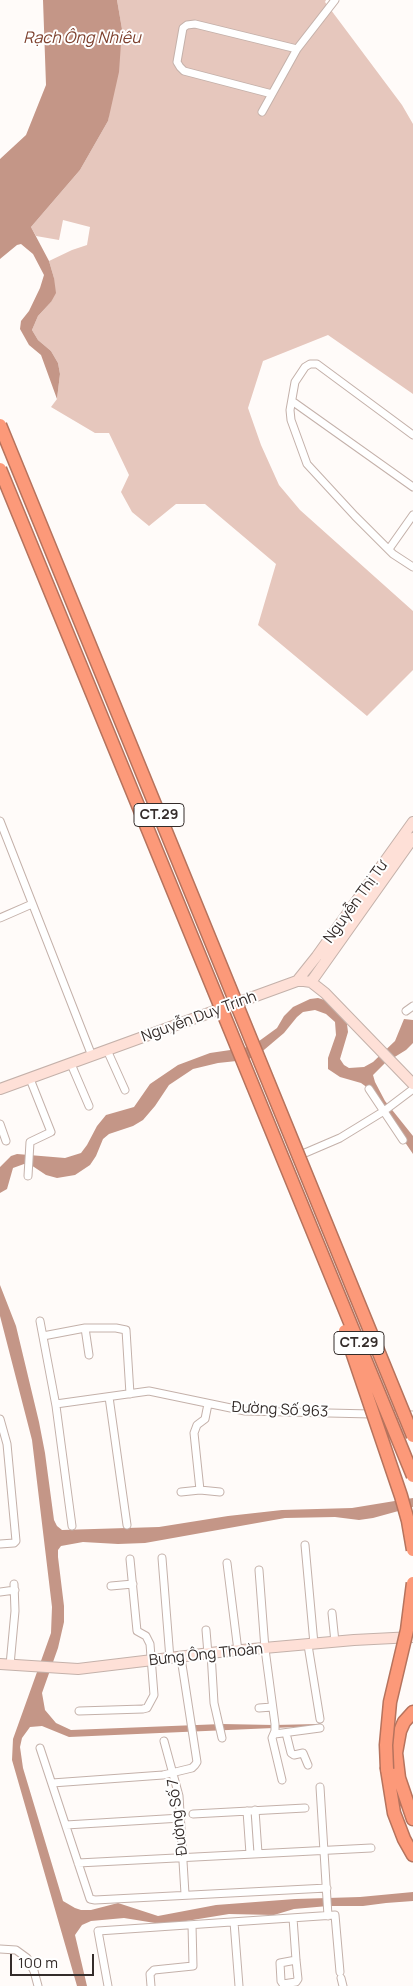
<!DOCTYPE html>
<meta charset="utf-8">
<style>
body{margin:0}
#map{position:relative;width:413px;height:1986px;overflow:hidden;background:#fffbf9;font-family:Manrope,sans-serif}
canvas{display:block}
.scale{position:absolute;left:10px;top:1954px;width:84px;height:22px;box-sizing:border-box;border:2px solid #342c2a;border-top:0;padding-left:6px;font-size:15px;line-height:18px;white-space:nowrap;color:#342c2a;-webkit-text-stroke:4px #fff;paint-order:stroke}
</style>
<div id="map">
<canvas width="413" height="1986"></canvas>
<div class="scale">100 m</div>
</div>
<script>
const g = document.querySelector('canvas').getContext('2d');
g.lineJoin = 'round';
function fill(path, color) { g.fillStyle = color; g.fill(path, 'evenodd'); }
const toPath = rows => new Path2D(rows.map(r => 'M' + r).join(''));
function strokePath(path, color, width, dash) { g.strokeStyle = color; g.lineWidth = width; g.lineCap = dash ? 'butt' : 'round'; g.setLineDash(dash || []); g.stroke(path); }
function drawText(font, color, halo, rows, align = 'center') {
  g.font = font + ' Manrope,sans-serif'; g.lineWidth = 4; g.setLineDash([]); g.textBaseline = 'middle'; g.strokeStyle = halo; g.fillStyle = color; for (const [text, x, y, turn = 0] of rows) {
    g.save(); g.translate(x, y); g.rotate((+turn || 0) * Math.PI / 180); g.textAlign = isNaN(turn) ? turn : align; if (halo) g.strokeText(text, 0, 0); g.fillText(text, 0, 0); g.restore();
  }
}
const green = toPath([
 [117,0,326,0,325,2,402,105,413,124,413,394,328,335,263,361,248,408,261,445,279,485,300,510,413,611,413,670,367,716,258,625,276,564,205,504,176,504,149,526,132,512,121,492,129,475,109,433,95,433,51,407,57,399,60,374,58,363,51,351,38,340,32,330,38,316,51,302,54,278,49,261,72,250,87,245,90,227,63,220,59,240,36,236,31,227,80,170,108,121,122,29]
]);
const water = toPath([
 [43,0,117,0,122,29,119,72,108,121,80,170,31,227,49,261,54,278,56,293,51,302,38,316,32,330,38,340,51,351,58,363,60,374,57,399,41,355,29,345,20,329,21,321,29,311,40,288,44,275,33,254,21,244,17,245,0,259,0,159,26,135,46,85],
 [318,998,328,1001,347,1024,348,1032,340,1059,344,1065,349,1068,364,1067,373,1062,395,1041,404,1019,413,1020,413,1043,406,1050,385,1063,373,1075,375,1082,385,1101,413,1136,413,1154,368,1088,361,1083,340,1077,328,1069,328,1058,336,1035,335,1022,326,1014,315,1010,303,1012,297,1017,284,1033,258,1055,246,1060,218,1063,193,1069,169,1085,155,1106,143,1120,133,1126,109,1134,103,1139,96,1156,90,1165,75,1175,57,1178,46,1175,31,1165,24,1164,13,1168,7,1189,0,1193,0,1167,11,1156,17,1154,65,1158,81,1153,87,1145,97,1126,106,1115,134,1107,150,1084,178,1065,210,1053,244,1048,255,1044,277,1028,284,1016,293,1007,310,999],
 [0,1285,16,1326,39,1422,45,1453,54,1520,57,1526,62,1530,159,1527,228,1516,282,1510,352,1508,413,1498,413,1507,373,1518,359,1520,335,1517,285,1518,145,1543,118,1544,83,1542,61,1546,58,1550,58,1557,64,1606,64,1622,58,1648,42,1693,45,1710,56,1723,71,1730,222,1724,274,1725,318,1724,319,1726,69,1737,42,1726,30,1727,22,1738,20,1747,23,1768,63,1901,75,1908,81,1910,91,1910,118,1903,158,1916,216,1905,295,1899,360,1897,413,1892,413,1901,386,1903,363,1906,328,1906,294,1909,274,1915,229,1914,174,1923,155,1923,124,1918,91,1921,82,1925,75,1935,87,1986,77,1986,12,1760,13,1739,51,1633,52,1607,32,1440,0,1316]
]);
const street = toPath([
 [272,94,184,71,180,67,177,62,183,28,187,25,195,24,297,49],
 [262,112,297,49,335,0],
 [292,401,413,487],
 [413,435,317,364,310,364,305,367,295,382,290,410,291,420,307,464,355,516,393,554,413,567],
 [389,549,413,515],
 [0,821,92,1056],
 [0,918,32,904],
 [406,1011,413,1006],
 [107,1050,125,1090],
 [71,1064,89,1106],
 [369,1089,403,1140],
 [0,1124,6,1141],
 [305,1153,340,1138,358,1127,384,1111,413,1089],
 [28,1176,30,1142,51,1132,30,1079],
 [40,1321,56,1406,72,1526],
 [85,1328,89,1355],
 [43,1336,85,1328,116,1328,126,1330,130,1394],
 [109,1397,127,1525],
 [56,1404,149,1391,245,1411,413,1415],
 [0,1419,7,1444,16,1541,14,1543,0,1544],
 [200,1490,194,1433,197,1425,205,1419,208,1404],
 [181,1492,200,1490,220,1492],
 [305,1545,314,1644],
 [162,1558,170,1659],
 [227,1563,238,1651],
 [259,1570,265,1649,275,1724,275,1731,272,1738,282,1780],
 [111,1586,133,1584],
 [0,1592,15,1590],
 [332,1613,335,1642],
 [206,1630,208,1654],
 [308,1645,320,1719],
 [211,1653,214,1703,222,1738],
 [10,1665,15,1611,14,1584],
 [259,1708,272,1707],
 [79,1711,143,1709,147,1708,154,1695,150,1644,146,1636,137,1631,130,1559],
 [286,1733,291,1753,294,1755,303,1753,308,1765],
 [275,1734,320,1728],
 [164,1741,179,1796,185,1894],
 [40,1748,90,1899,95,1900,327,1888],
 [52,1783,163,1775,192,1768,195,1765,197,1762,181,1658],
 [320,1787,328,1916],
 [255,1810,258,1853],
 [247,1811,250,1854],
 [193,1814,305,1808],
 [66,1825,181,1818],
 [78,1863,371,1848],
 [293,1918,296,1960,298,1979,296,1982,283,1984,281,1981,280,1963,296,1960],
 [234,1922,239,1986],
 [0,1949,16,1950,27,1958,34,1971,38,1986],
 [341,1978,343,1986],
 [108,1986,98,1931,335,1915,340,1972],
 [151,1986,150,1974,154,1970,193,1966,192,1925]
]);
const secondary = toPath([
 [297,981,317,956,413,822],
 [311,982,413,838],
 [0,1089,297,981,304,981,311,982,325,993,413,1084],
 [0,1664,78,1669,219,1652,354,1640,413,1637]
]);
const highway = toPath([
 [413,1712,404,1722,400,1731,396,1753,399,1778,413,1819],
 [387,1769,394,1813,404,1839,413,1855]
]);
const highwayBridge = toPath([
 [0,425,413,1436],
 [0,469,413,1476],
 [345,1331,401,1496,408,1521,413,1550],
 [387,1769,386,1745,390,1702,407,1630,413,1583]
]);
const shields = [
 [159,815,50],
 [359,1343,50]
];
const shieldNames = [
 ["CT.29",159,815],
 ["CT.29",359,1343]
];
const streetNames = [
 ["Nguyễn Thị Tư",356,902,-54],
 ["Nguyễn Duy Trinh",199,1017,-20],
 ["Đường Số 963",280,1410,3],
 ["Bưng Ông Thoàn",206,1655,-6],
 ["Đường Số 7",178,1817,-97]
];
const waterNames = [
 ["Rạch Ông Nhiêu",82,39]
];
fill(green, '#e6c7bd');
fill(water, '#c49687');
strokePath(street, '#c4b1aa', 9);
strokePath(secondary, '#c4b1aa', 12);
strokePath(highway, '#b6735d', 15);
strokePath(street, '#fff', 7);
strokePath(secondary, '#fee0d7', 10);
strokePath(highway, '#fc9979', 12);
strokePath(highwayBridge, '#b6735d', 15, []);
strokePath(highwayBridge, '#fc9979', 12);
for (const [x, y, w] of shields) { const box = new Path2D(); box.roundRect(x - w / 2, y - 11.5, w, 23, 4); g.fillStyle = '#fff'; g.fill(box); strokePath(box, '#342c2a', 1); }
drawText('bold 14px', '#342c2a', null, shieldNames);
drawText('15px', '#342c2a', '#fff', streetNames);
drawText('italic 16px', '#7e412e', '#fff', waterNames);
</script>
